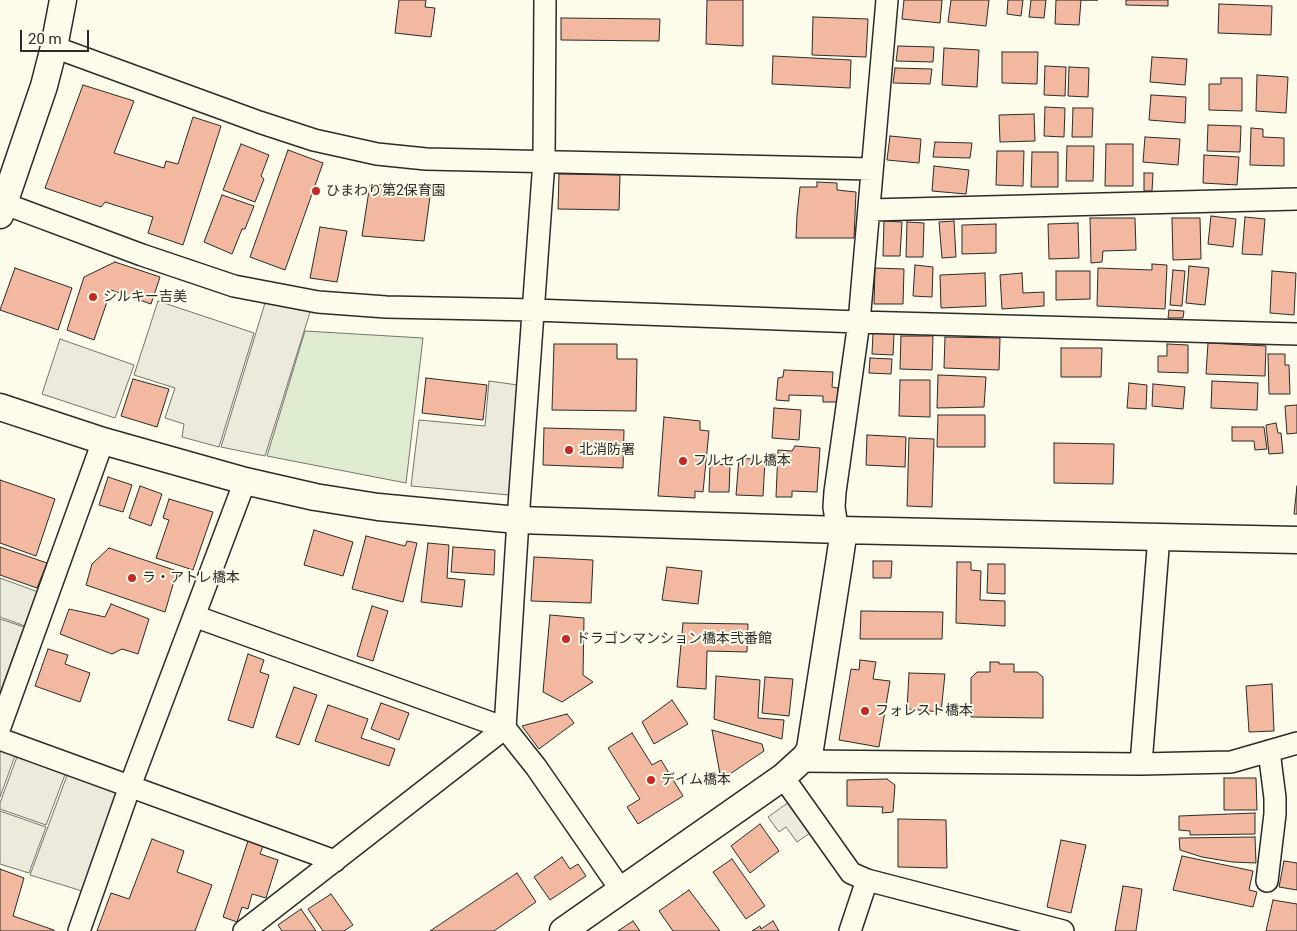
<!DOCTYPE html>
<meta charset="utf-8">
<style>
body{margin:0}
#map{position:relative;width:1297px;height:931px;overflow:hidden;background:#fdfbea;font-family:Roboto,sans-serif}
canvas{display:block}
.scale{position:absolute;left:20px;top:30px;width:69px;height:22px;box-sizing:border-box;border:2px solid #2b2b2b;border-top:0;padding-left:6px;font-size:15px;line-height:18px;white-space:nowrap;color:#2b2b2b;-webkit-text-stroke:4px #fdfbea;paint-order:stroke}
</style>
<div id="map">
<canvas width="1297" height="931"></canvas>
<div class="scale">20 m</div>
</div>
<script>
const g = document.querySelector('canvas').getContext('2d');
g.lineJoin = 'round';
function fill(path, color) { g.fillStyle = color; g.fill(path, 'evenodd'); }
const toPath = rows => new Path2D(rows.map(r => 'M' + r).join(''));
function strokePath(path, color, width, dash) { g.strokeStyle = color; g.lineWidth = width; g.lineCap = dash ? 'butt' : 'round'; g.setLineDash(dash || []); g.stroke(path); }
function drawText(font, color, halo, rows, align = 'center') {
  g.font = font + ' Roboto,"Noto Sans JP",sans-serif'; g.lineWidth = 4; g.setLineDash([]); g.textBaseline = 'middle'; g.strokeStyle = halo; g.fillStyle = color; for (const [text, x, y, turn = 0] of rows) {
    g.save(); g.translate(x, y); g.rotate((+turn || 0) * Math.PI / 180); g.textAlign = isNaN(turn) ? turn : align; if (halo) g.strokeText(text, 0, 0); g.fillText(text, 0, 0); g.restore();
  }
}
const green = toPath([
 [305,331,423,338,406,483,267,456,305,331]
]);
const parking = toPath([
 [158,301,254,333,219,447,182,437,184,424,165,418,175,388,134,375,158,301],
 [265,303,311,309,265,456,221,447,265,303],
 [60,339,134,365,115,418,42,394,60,339],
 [489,381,518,385,509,495,411,486,419,420,485,426,489,381],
 [0,578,38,592,25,626,0,617,0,578],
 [0,619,24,627,0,693,0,619],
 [7,750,16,753,0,797,0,752,7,750],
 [18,754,66,772,46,825,0,809,0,803,18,754],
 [68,773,115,789,117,794,82,891,30,875,68,773],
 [789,802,810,833,797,842,786,827,779,832,768,817,789,802],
 [0,811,46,827,29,873,0,864,0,811]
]);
const building = toPath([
 [399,0,426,0,425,7,435,8,431,37,395,33,399,0],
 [707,0,743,0,743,46,706,44,707,0],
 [904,0,942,0,940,23,902,19,904,0],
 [951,0,989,0,986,26,948,22,951,0],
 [1008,0,1023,0,1021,16,1007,14,1008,0],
 [1031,0,1046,0,1044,18,1029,17,1031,0],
 [1056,0,1098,0,1081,0,1079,25,1055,24,1056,0],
 [1126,0,1168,0,1168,6,1126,5,1126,0],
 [1219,4,1272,6,1271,35,1218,33,1219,4],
 [813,17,868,19,866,57,812,55,813,17],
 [561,18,660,19,659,41,561,40,561,18],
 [898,46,934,47,933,62,896,61,898,46],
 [944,48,979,50,977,87,942,85,944,48],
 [1002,52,1038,52,1037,84,1002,83,1002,52],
 [773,56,851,60,850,88,772,84,773,56],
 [1152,57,1187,59,1185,85,1150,82,1152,57],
 [1045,66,1066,67,1065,96,1044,95,1045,66],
 [1069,67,1089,68,1088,97,1068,96,1069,67],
 [895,68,932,69,930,84,893,83,895,68],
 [1257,75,1288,77,1286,113,1256,111,1257,75],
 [1221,78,1242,78,1242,111,1209,110,1209,84,1221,84,1221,78],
 [83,85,134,101,114,153,164,168,166,161,178,164,193,117,221,126,183,245,148,233,153,217,105,202,101,207,45,188,83,85],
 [1151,95,1186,97,1185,123,1149,120,1151,95],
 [1045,107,1065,108,1064,137,1044,136,1045,107],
 [1073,108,1093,108,1092,137,1072,137,1073,108],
 [1034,114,1035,141,1000,142,999,115,1034,114],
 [1208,125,1241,126,1240,152,1207,151,1208,125],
 [1251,128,1263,129,1263,137,1284,138,1284,166,1250,165,1251,128],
 [890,136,921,139,919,163,887,160,890,136],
 [1145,137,1180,139,1178,165,1143,162,1145,137],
 [935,142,972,143,970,158,933,157,935,142],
 [241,144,269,155,261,176,264,179,255,202,223,190,241,144],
 [1106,144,1133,144,1133,186,1105,186,1106,144],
 [1067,146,1094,146,1093,181,1066,181,1067,146],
 [288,150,323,163,285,270,250,257,288,150],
 [997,151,1024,151,1023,186,996,185,997,151],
 [1032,152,1058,152,1058,187,1031,187,1032,152],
 [1204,155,1239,157,1237,185,1203,183,1204,155],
 [934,166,969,170,966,194,932,191,934,166],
 [1144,173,1153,173,1152,191,1144,191,1144,173],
 [559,174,620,175,619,210,558,209,559,174],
 [817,182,837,183,837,190,856,192,854,238,796,238,797,215,800,187,817,187,817,182],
 [370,184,431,189,424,241,362,236,370,184],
 [222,195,254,206,245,229,242,229,232,254,204,242,222,195],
 [1211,216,1236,219,1233,247,1208,244,1211,216],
 [1245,217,1265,219,1262,255,1242,254,1245,217],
 [1090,218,1135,218,1136,250,1103,251,1102,262,1091,263,1090,218],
 [1172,218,1200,218,1201,259,1173,260,1172,218],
 [884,221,902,222,900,256,883,256,884,221],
 [954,221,956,257,942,258,939,222,954,221],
 [907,222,924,223,923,257,906,257,907,222],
 [1078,223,1079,258,1049,259,1048,224,1078,223],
 [996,224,996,253,962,254,962,225,996,224],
 [320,227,347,231,337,282,310,278,320,227],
 [115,262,160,277,151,304,111,290,94,340,67,330,84,277,115,262],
 [1152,264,1167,265,1165,309,1097,306,1098,268,1152,270,1152,264],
 [915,265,933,267,932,297,913,296,915,265],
 [1189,266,1209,268,1205,305,1186,303,1189,266],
 [15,268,72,288,58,330,0,310,15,268],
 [875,268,904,269,903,304,874,304,875,268],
 [1173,270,1185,271,1182,306,1170,305,1173,270],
 [1056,271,1090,271,1090,299,1056,300,1056,271],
 [1272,271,1296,273,1294,315,1270,313,1272,271],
 [985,273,986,306,941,308,940,275,985,273],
 [1022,273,1023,293,1044,292,1044,306,1002,309,1000,275,1022,273],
 [1169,310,1184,311,1183,318,1168,318,1169,310],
 [873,333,894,334,893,355,872,354,873,333],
 [901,336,933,336,932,370,900,369,901,336],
 [945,337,1000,338,999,370,944,368,945,337],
 [1208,343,1266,346,1265,376,1206,374,1208,343],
 [554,344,617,344,617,359,637,359,636,411,552,410,554,344],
 [1167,344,1188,345,1188,373,1158,372,1158,356,1167,356,1167,344],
 [1061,348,1102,348,1101,377,1061,377,1061,348],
 [1268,354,1285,354,1285,365,1289,365,1290,394,1269,394,1268,354],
 [870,358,892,359,891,374,869,373,870,358],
 [784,370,833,372,832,387,838,388,837,402,823,402,823,396,789,395,789,401,776,400,778,378,783,377,784,370],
 [938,375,986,377,984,407,937,408,938,375],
 [426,378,487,385,483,420,422,413,426,378],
 [133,379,169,389,157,427,121,416,133,379],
 [900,380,930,380,930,417,899,416,900,380],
 [1212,381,1258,383,1257,410,1211,408,1212,381],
 [1129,383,1147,385,1146,409,1127,408,1129,383],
 [1153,384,1185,387,1183,409,1152,406,1153,384],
 [1297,405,1297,433,1287,434,1285,406,1297,405],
 [774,408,801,410,799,440,772,438,774,408],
 [938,415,985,415,985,447,937,447,938,415],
 [664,417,700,421,700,430,709,431,703,492,695,491,695,498,658,496,664,417],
 [1276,423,1278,433,1281,433,1283,453,1269,454,1266,425,1276,423],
 [1232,427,1264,427,1267,449,1255,450,1254,441,1232,441,1232,427],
 [544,428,624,430,623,468,543,465,544,428],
 [867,435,906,437,905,467,866,465,867,435],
 [909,438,934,439,932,507,907,506,909,438],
 [1054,443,1114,444,1113,484,1054,483,1054,443],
 [795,446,820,448,817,492,792,491,792,497,776,497,778,450,792,451,795,446],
 [739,458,765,460,763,496,736,495,739,458],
 [710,464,730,465,729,492,709,492,710,464],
 [108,477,132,485,123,512,99,505,108,477],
 [0,480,55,499,36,556,0,543,0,480],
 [140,486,162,494,151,526,129,518,140,486],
 [1297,486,1297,514,1294,514,1297,486],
 [169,499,213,512,193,570,156,558,169,520,163,518,169,499],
 [314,530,353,542,343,576,304,565,314,530],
 [366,536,405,546,407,541,417,543,403,602,352,589,366,536],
 [428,543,449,545,447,578,465,580,462,607,421,602,428,543],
 [0,547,47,563,37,588,0,575,0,547],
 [453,547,495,550,494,575,451,572,453,547],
 [109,548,177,571,165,612,86,585,92,564,109,548],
 [534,557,593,560,591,603,531,601,534,557],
 [873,561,892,561,891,578,873,578,873,561],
 [957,562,971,562,971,570,981,571,980,600,1005,601,1005,626,956,623,957,562],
 [988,564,1005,564,1005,594,987,593,988,564],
 [667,567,702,571,698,604,662,600,667,567],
 [111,604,149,619,138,654,122,649,112,654,60,634,69,609,105,617,111,604],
 [372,606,388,611,373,661,357,656,372,606],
 [861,611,943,612,942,639,860,639,861,611],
 [550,615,584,618,583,675,593,682,562,702,543,692,550,615],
 [683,623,748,624,747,652,707,651,706,689,677,687,683,623],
 [48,649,68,655,65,664,90,673,80,702,35,686,48,649],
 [248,654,264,660,260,672,269,675,253,728,228,720,248,654],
 [860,660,876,662,873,679,890,681,879,747,839,740,851,669,859,670,860,660],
 [990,662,999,662,999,664,1014,664,1014,672,1037,672,1043,677,1043,718,971,717,971,678,977,672,990,672,990,662],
 [909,673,945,674,941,712,907,709,909,673],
 [716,676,760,680,758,718,784,720,782,739,714,719,716,676],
 [765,677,793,679,789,716,762,713,765,677],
 [1272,684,1274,731,1249,732,1246,686,1272,684],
 [294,687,317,695,299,745,276,737,294,687],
 [672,700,688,724,654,744,642,722,672,700],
 [381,703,409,713,399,740,371,729,381,703],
 [328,705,368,719,361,738,395,749,389,766,315,741,328,705],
 [567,714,574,723,539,749,522,726,567,714],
 [712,730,762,744,764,751,724,778,720,774,712,730],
 [632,733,652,765,661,760,683,796,638,824,627,807,640,799,608,748,632,733],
 [1224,778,1256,778,1257,810,1224,810,1224,778],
 [887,779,895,785,893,812,882,813,883,807,847,806,847,780,887,779],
 [1255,813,1255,834,1190,835,1190,831,1179,830,1179,816,1255,813],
 [898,819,946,820,947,868,898,867,898,819],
 [760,824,779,851,750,873,731,846,760,824],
 [1255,837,1256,863,1232,862,1202,857,1180,850,1179,838,1255,837],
 [152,839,184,851,177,872,212,885,195,931,97,931,111,893,129,899,152,839],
 [1061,840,1086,845,1071,913,1047,907,1061,840],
 [248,841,263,846,260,854,278,860,266,898,252,894,248,909,242,907,237,922,223,917,248,841],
 [1182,856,1253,871,1249,890,1257,892,1253,907,1173,890,1182,856],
 [562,857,570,869,578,864,586,876,550,900,534,877,562,857],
 [732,859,765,906,746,919,713,872,732,859],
 [1284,861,1297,863,1297,890,1279,887,1284,861],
 [0,869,24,878,13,916,54,930,54,931,0,931,0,869],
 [517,873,536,902,494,931,430,931,517,873],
 [1123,886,1142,889,1136,931,1115,931,1123,886],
 [689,890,720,931,673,931,659,911,689,890],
 [331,894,353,925,344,931,323,931,308,909,331,894],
 [1273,900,1297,904,1297,931,1266,931,1273,900],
 [301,909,316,931,282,931,278,925,301,909],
 [633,921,640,931,618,931,633,921],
 [773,921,779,931,752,931,760,926,761,929,773,921]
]);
const minor = toPath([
 [54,47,259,122,314,140,377,154,426,159,872,169],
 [0,202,142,255,234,286,318,302,386,307,534,310,859,322,1297,334],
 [870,210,1297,199],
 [841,530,836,520,834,507,835,492,859,322,887,0],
 [194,616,505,728,536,767,621,890],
 [0,727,103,441],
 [0,739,335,861],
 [802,761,1141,764,1231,762,1297,743],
 [1141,764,1159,536],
 [783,777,851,873,867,880,1063,931],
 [1267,881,1275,814,1275,798,1269,751],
 [79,931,130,786,245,481],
 [244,931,505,728,518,520,544,161,545,0],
 [850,931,867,880]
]);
const tertiary = toPath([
 [0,215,44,86,54,47,63,0],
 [0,407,103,441,245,481,315,497,378,507,452,514,518,520,841,530,1297,540],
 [563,931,783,777,806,756,810,749,840,557,842,543,841,530]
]);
const markers = [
 [316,191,5,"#c62828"],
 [93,297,5,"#c62828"],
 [569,450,5,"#c62828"],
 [683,461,5,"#c62828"],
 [132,578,5,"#c62828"],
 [566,639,5,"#c62828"],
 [865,711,5,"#c62828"],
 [651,780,5,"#c62828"]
];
const poiNames = [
 ["ひまわり第2保育園",326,191],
 ["シルキー吉美",103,297],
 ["北消防署",579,450],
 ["フルセイル橋本",693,461],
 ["ラ・アトレ橋本",142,578],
 ["ドラゴンマンション橋本弐番館",576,639],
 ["フォレスト橋本",875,711],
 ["デイム橋本",661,780]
];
fill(green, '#deebd1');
strokePath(green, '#74746e', 1);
fill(parking, '#eceadb');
strokePath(parking, '#74746e', 1);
fill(building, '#f2b8a0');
strokePath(building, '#2b2b2b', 1);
strokePath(minor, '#2b2b2b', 24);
strokePath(tertiary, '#2b2b2b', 29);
strokePath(minor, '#fdfbea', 21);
strokePath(tertiary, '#fdfbea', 26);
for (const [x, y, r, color] of markers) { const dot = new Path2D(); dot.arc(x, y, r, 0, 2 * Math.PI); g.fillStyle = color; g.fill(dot); strokePath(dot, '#fdfbea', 2); }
drawText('14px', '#2b2b2b', '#fdfbea', poiNames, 'left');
</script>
